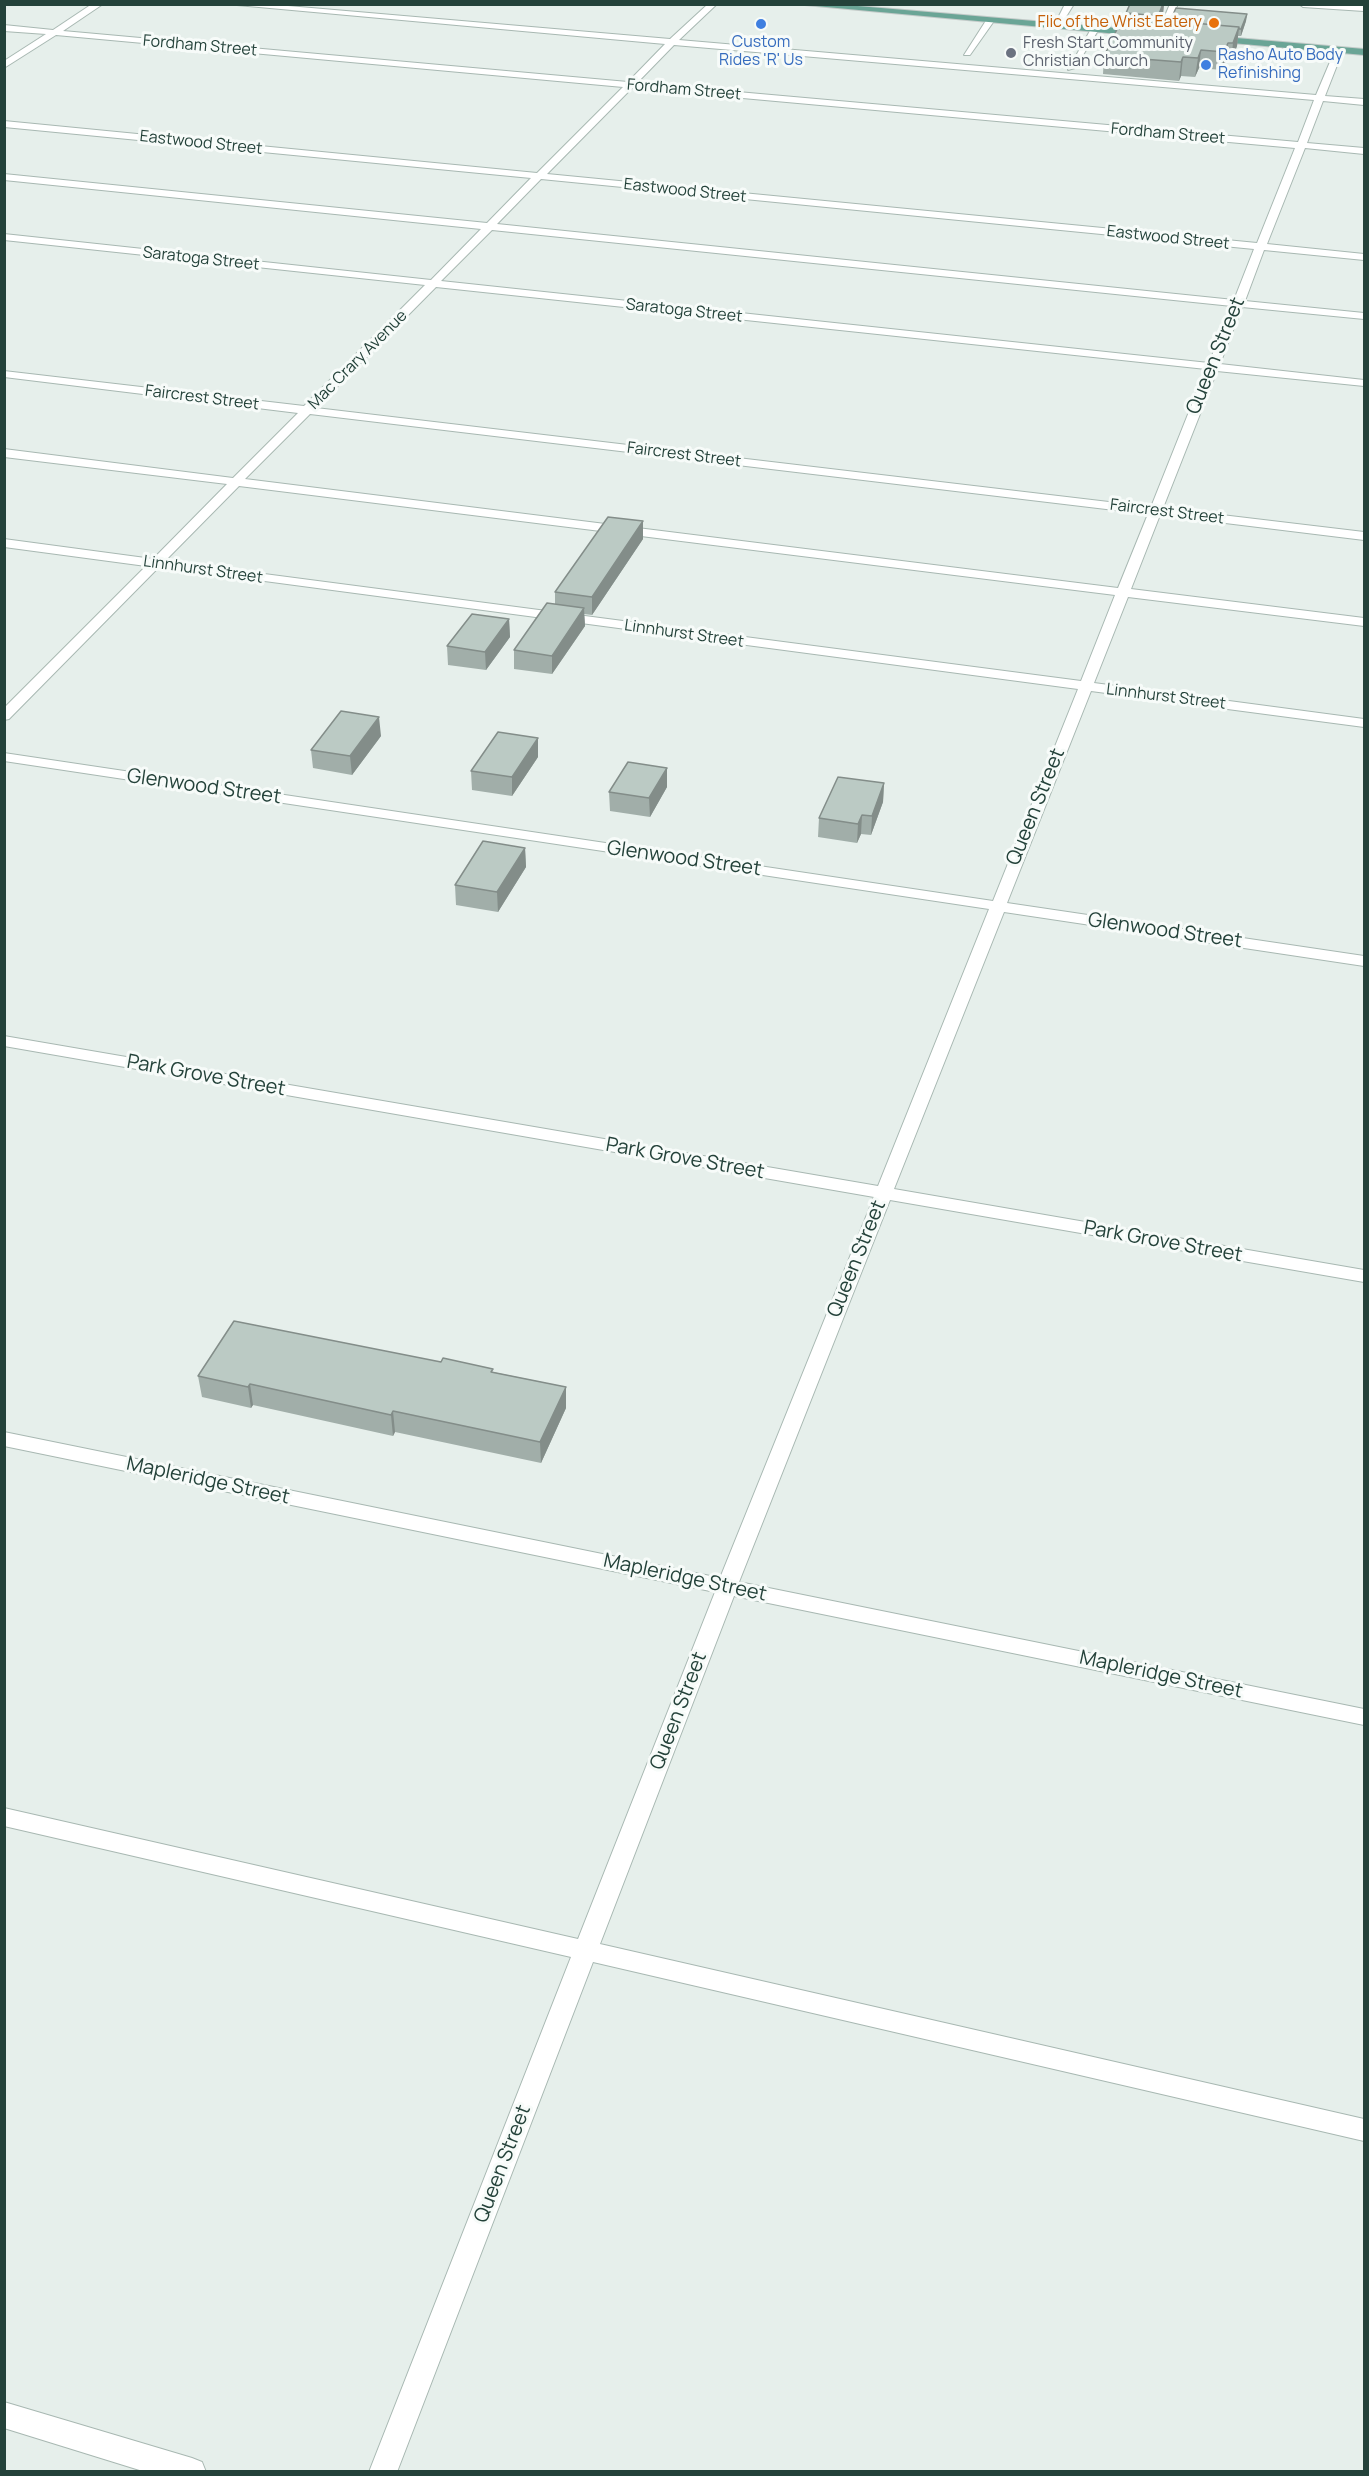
<!DOCTYPE html>
<style>
body{margin:0}
#map{position:relative;width:1369px;height:2476px;overflow:hidden;background:#e6efeb;font-family:Manrope,sans-serif}
canvas{display:block}
.frame{position:absolute;inset:0;border:6px solid #24423a;pointer-events:none}
</style>
<div id="map">
<canvas width="1369" height="2476"></canvas>
<div class="frame"></div>
</div>
<script>
const g = document.querySelector('canvas').getContext('2d');
g.lineJoin = 'round';
const toPath = rows => new Path2D(rows.map(r => 'M' + r).join(''));
function strokePath(path, color, width, dash) { g.strokeStyle = color; g.lineWidth = width; g.lineCap = dash ? 'butt' : 'round'; g.setLineDash(dash || []); g.stroke(path); }
function fill(path, color) { g.fillStyle = color; g.fill(path, 'evenodd'); }
function drawText(font, color, halo, rows, align = 'center') {
  g.font = font + ' Manrope,sans-serif'; g.lineWidth = 6; g.setLineDash([]); g.textBaseline = 'middle'; g.strokeStyle = halo; g.fillStyle = color; for (const [text, x, y, turn = 0] of rows) {
    g.save(); g.translate(x, y); g.rotate((+turn || 0) * Math.PI / 180); g.textAlign = isNaN(turn) ? turn : align; if (halo) g.strokeText(text, 0, 0); g.fillText(text, 0, 0); g.restore();
  }
}
const minor = toPath([
 [92,4,103,4,63,31,628,82,665,44,226,4,265,4,670,39,708,4,717,4,679,40,1316,95,1335,50,1339,47,1343,50,1325,96,1364,99,1364,105,1323,101,1307,143,1364,148,1364,154,1305,148,1267,244,1364,254,1364,260,1264,250,1245,301,1364,313,1364,319,1242,307,1220,364,1364,380,1364,386,1217,371,1163,508,1364,532,1364,540,1160,515,1131,589,1364,618,1364,626,1128,597,1094,683,1364,719,1364,727,1091,691,1007,903,1364,956,1364,966,1004,912,894,1189,1364,1270,1364,1282,890,1200,739,1582,1364,1709,1364,1725,734,1596,600,1944,1364,2119,1364,2141,593,1962,397,2472,369,2472,571,1957,4,1826,4,1808,578,1939,715,1592,4,1446,4,1432,720,1578,874,1197,4,1046,4,1036,878,1186,989,909,4,761,4,753,993,901,1078,689,159,567,9,719,4,720,4,708,146,566,4,547,4,539,153,559,227,484,4,457,4,449,233,478,298,413,4,377,4,371,304,406,425,285,4,240,4,234,431,280,481,229,4,180,4,174,487,223,531,178,4,127,4,121,537,173,623,87,56,35,4,68,4,61,46,34,4,31,4,25,53,30,92,4],
 [674,45,1314,100,1298,142,637,83,674,45],
 [632,88,1295,148,1257,243,547,174,632,88],
 [541,179,1254,249,1234,300,497,224,541,179],
 [492,230,1232,306,1209,363,441,281,492,230],
 [436,287,1206,369,1151,507,316,408,436,287],
 [310,414,1148,514,1118,588,245,479,310,414],
 [239,486,1115,595,1081,681,165,561,239,486],
 [1065,4,1074,4,1059,28,1053,28,1065,4],
 [1170,4,1178,4,1163,35,1156,37,1170,4],
 [1299,4,1364,6,1364,11,1303,7,1299,4],
 [987,19,994,21,970,55,964,55,987,19],
 [1095,26,1099,29,1075,68,1068,70,1091,29,1095,26],
 [4,2402,192,2458,202,2462,206,2472,146,2472,4,2428,4,2402]
]);
const major = toPath([
 [794,4,834,4,1140,30,1144,33,1140,36,794,4],
 [1213,36,1364,49,1364,55,1210,41,1213,36]
]);
const wall = toPath([
 [1130,4,1164,4,1163,14,1161,21,1170,21,1247,14,1246,21,1241,36,1238,36,1237,46,1231,62,1226,61,1222,70,1199,68,1195,77,1181,76,1179,81,1103,74,1104,56,1126,17,1126,13],
 [643,521,643,539,592,615,584,614,585,626,552,674,514,669,514,650,555,604,555,592],
 [509,619,510,637,486,670,448,665,447,646],
 [381,736,352,775,313,768,311,750],
 [538,757,512,796,472,790,471,771],
 [667,768,667,787,650,817,610,811,609,792],
 [884,783,883,802,871,835,861,834,857,843,818,837,819,818],
 [525,848,526,867,498,912,456,905,455,885],
 [493,1372,566,1387,566,1408,541,1463,395,1432,393,1436,253,1405,251,1408,202,1397,198,1376]
]);
const shadedWall = toPath([
 [1163,4,1164,4,1163,14,1157,29,1158,16],
 [1247,14,1246,21,1241,36,1241,29],
 [1239,27,1237,46,1231,62,1233,43],
 [1228,43,1226,61,1222,70,1224,52],
 [1201,50,1199,68,1195,77,1198,58],
 [1183,57,1181,76,1179,81,1181,62],
 [643,521,643,539,592,615,592,597],
 [584,608,585,626,552,674,552,656],
 [509,619,510,637,486,670,485,652],
 [379,717,381,736,352,775,350,756],
 [538,738,538,757,512,796,512,777],
 [667,768,667,787,650,817,649,798],
 [884,783,883,802,871,835,872,816],
 [862,815,861,834,857,843,858,824],
 [525,848,526,867,498,912,497,892],
 [250,1384,253,1405,251,1408,248,1387],
 [566,1387,566,1408,541,1463,540,1442],
 [393,1411,395,1432,393,1436,391,1415]
]);
const building = toPath([
 [1130,4,1163,4,1158,16,1126,13,1130,4],
 [1176,8,1247,14,1241,29,1239,29,1239,27,1170,21,1176,8],
 [1123,17,1239,27,1233,43,1228,43,1224,52,1201,50,1198,58,1183,57,1181,62,1104,56,1123,17],
 [608,517,643,521,592,597,555,592,608,517],
 [547,603,584,608,552,656,514,650,547,603],
 [472,614,509,619,485,652,447,646,472,614],
 [341,711,379,717,350,756,311,750,341,711],
 [498,732,538,738,512,777,471,771,498,732],
 [628,762,667,768,649,798,609,792,628,762],
 [838,777,884,783,872,816,862,815,858,824,819,818,838,777],
 [483,841,525,848,497,892,455,885,483,841],
 [234,1321,441,1362,443,1358,493,1369,491,1372,566,1387,540,1442,393,1411,391,1415,250,1384,248,1387,198,1376,234,1321]
]);
const markers = [
 [1214,23,6,"#e8710a"],
 [761,24,6,"#3f7fe0"],
 [1011,53,6,"#6b7280"],
 [1206,65,6,"#3f7fe0"]
];
const farFoodnames = [
 ["Flic of the Wrist Eatery",1202,23]
];
const farShopnames = [
 ["Custom",761,43],
 ["Rides 'R' Us",761,61],
 ["Rasho Auto Body",1218,56,"left"],
 ["Refinishing",1218,74,"left"]
];
const farWorshipnames = [
 ["Fresh Start Community",1023,44],
 ["Christian Church",1023,62]
];
const farStreetnames = [
 ["Fordham Street",200,46,5],
 ["Fordham Street",684,90,5],
 ["Fordham Street",1168,134,5],
 ["Eastwood Street",201,143,6],
 ["Eastwood Street",685,191,6],
 ["Eastwood Street",1168,238,6],
 ["Saratoga Street",201,259,6],
 ["Saratoga Street",684,311,6],
 ["Mac Crary Avenue",358,360,-45],
 ["Faircrest Street",202,398,7],
 ["Faircrest Street",684,455,7],
 ["Faircrest Street",1167,512,7],
 ["Linnhurst Street",203,570,8],
 ["Linnhurst Street",684,634,8],
 ["Linnhurst Street",1166,697,7]
];
const streetNames = [
 ["Queen Street",1216,356,-68],
 ["Glenwood Street",204,787,8],
 ["Queen Street",1036,807,-68],
 ["Glenwood Street",684,859,8],
 ["Glenwood Street",1165,931,8],
 ["Park Grove Street",206,1076,10],
 ["Park Grove Street",685,1159,10],
 ["Park Grove Street",1163,1242,10],
 ["Queen Street",857,1259,-68],
 ["Mapleridge Street",208,1481,12],
 ["Mapleridge Street",685,1578,12],
 ["Mapleridge Street",1161,1675,12],
 ["Queen Street",679,1711,-69],
 ["Queen Street",503,2164,-69]
];
strokePath(minor, '#a8b8b2', 2);
strokePath(major, '#c2cac8', 2);
fill(minor, '#fff');
fill(major, '#6aa596');
fill(wall, '#a1aea9');
fill(shadedWall, '#838d89');
fill(building, '#bbcac4');
strokePath(building, '#838d89', 1.5);
for (const [x, y, r, color] of markers) { const dot = new Path2D(); dot.arc(x, y, r, 0, 2 * Math.PI); g.fillStyle = color; g.fill(dot); strokePath(dot, '#f7fbf9', 2); }
drawText('16px', '#c56008', '#f7fbf9', farFoodnames, 'right');
drawText('16px', '#366cbe', '#f7fbf9', farShopnames);
drawText('16px', '#5b616d', '#f7fbf9', farWorshipnames, 'left');
drawText('16px', '#24423a', '#f7fbf9', farStreetnames);
drawText('20px', '#24423a', '#f7fbf9', streetNames);
</script>
